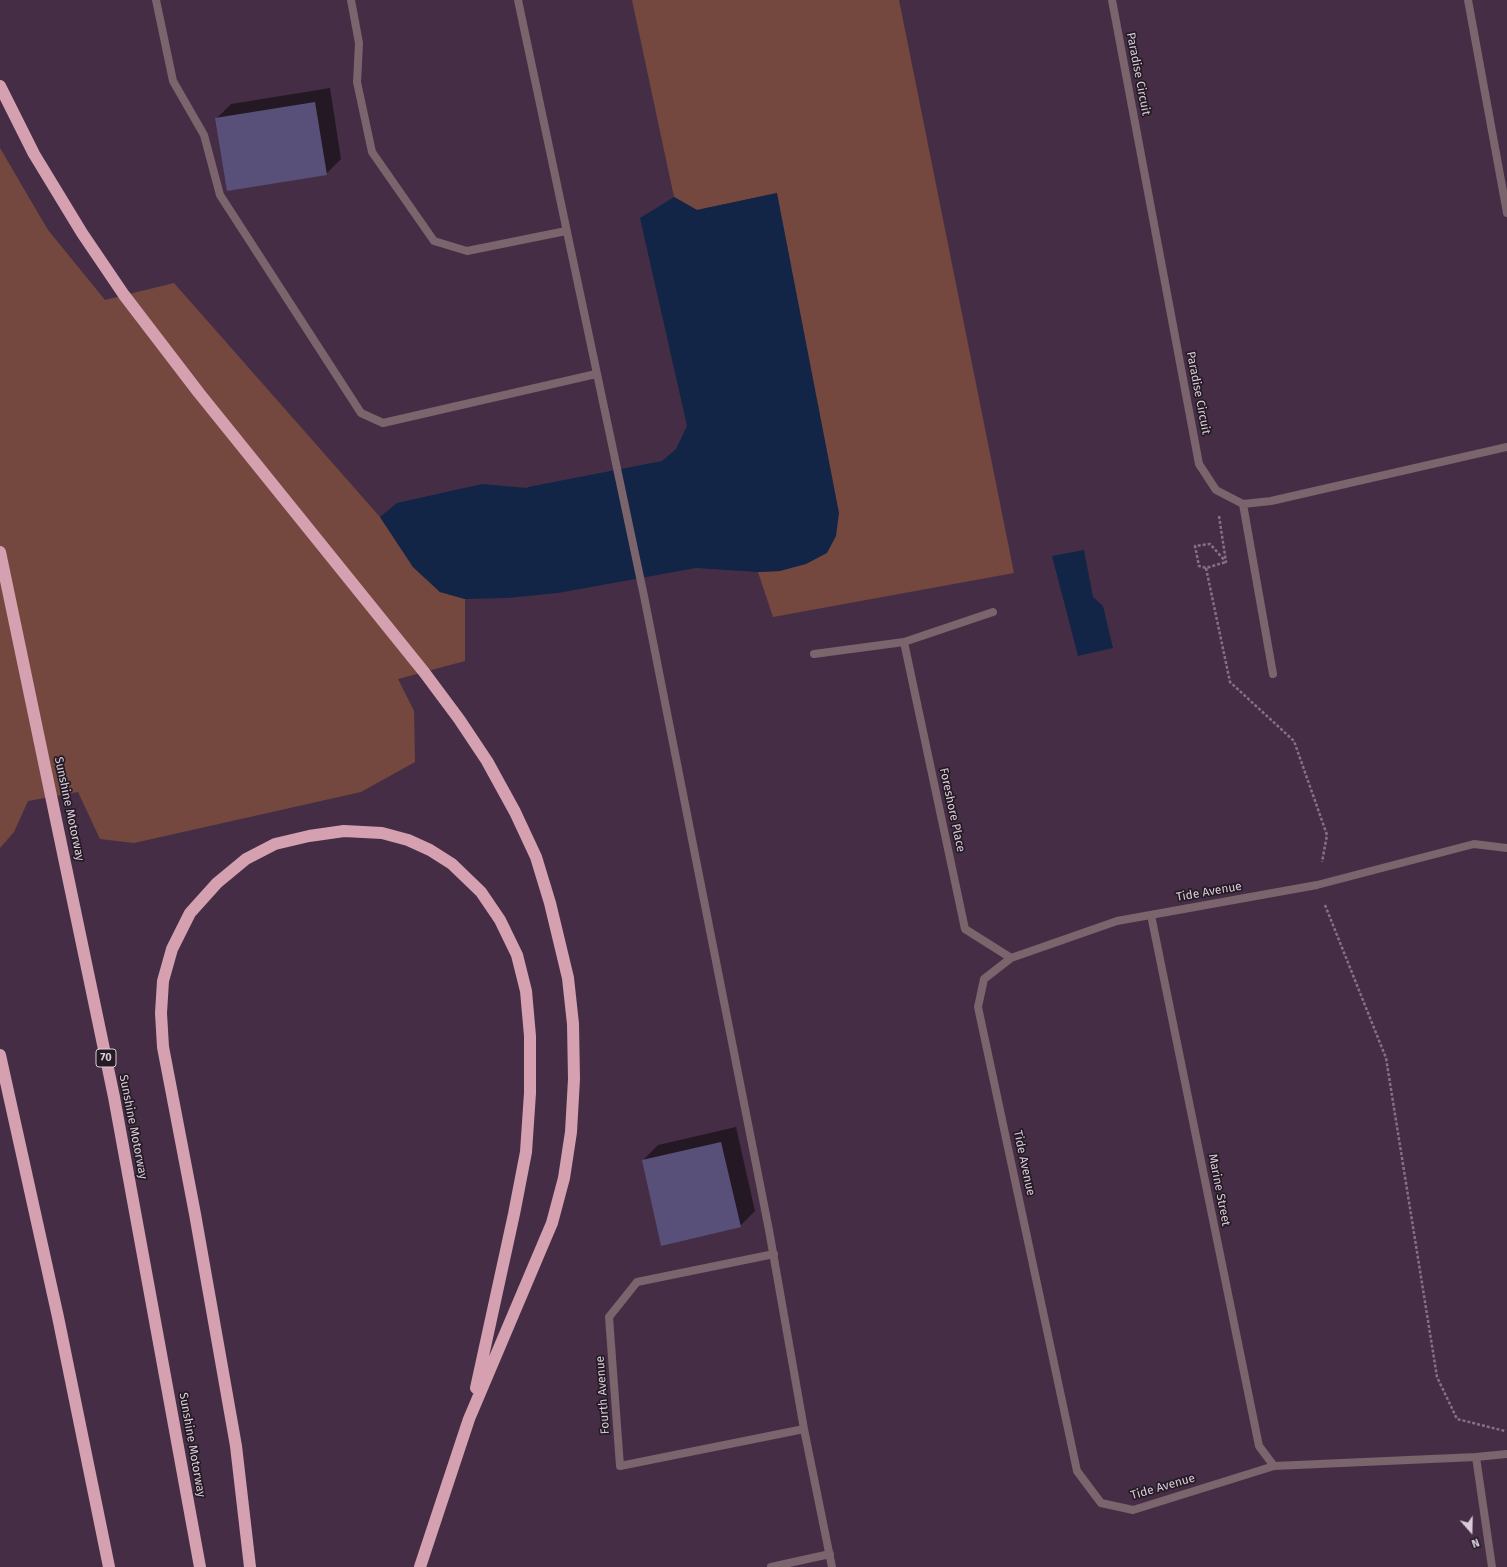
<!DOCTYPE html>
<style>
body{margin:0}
#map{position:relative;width:1507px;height:1567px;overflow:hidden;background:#452e45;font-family:"Fira Sans",sans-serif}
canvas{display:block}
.north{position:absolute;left:1451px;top:1511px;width:40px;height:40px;-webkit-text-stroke:3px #251b25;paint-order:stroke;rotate:160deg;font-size:11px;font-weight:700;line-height:16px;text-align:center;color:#daccda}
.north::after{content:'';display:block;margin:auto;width:14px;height:18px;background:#daccda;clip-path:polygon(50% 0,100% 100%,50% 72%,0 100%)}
</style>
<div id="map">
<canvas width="1507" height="1567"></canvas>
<div class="north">N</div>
</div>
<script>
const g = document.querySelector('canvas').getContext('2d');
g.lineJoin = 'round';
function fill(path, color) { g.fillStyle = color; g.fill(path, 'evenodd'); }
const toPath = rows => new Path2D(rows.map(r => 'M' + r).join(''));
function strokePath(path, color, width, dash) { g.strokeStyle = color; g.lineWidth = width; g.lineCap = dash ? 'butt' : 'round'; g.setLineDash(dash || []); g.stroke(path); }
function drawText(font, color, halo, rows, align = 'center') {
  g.font = font + ' "Fira Sans",sans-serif'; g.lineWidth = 3.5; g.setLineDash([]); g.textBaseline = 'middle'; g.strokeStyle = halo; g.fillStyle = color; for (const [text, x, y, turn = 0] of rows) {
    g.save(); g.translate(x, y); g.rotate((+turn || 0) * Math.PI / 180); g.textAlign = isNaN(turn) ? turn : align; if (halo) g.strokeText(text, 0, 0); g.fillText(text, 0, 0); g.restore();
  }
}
const green = toPath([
 [632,0,899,0,1014,573,773,617,758,572,780,571,777,193,697,210,674,197],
 [0,148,48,230,105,300,174,283,380,517,413,567,440,592,465,599,465,661,398,679,414,711,415,762,361,792,134,843,100,839,78,792,28,801,14,832,0,848]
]);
const water = toPath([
 [777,193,839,513,836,536,827,553,806,564,780,571,758,572,696,568,558,593,507,598,465,599,440,592,413,567,380,517,397,503,482,484,527,488,528,487,662,461,676,449,687,426,640,218,674,197,697,210],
 [1084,550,1093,597,1103,606,1113,648,1078,656,1052,556]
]);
const shadow = toPath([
 [330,88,341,159,326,174,216,119,231,104],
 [736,1127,755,1211,740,1226,643,1160,658,1145]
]);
const building = toPath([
 [315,102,327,175,227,191,215,118],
 [721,1142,741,1227,661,1246,642,1160]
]);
const path = toPath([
 [1219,516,1226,562,1210,544,1195,546,1199,566,1206,568,1226,562],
 [1206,568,1230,682,1294,741,1327,835,1322,862],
 [1325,905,1386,1058,1437,1377,1457,1419,1505,1431]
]);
const service = toPath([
 [156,0,173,81,204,135,220,195,361,413,383,423,596,374],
 [351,0,359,43,357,82,372,152,434,241,467,251,566,231],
 [518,0,644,596,769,1230,804,1429,832,1567],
 [1112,0,1199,464,1216,490,1243,504,1271,501,1507,447],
 [1468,0,1507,213],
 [1243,504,1273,674],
 [904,642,965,929,1011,958],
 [814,654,904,642,993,612],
 [1151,915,1259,1446,1274,1466],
 [774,1254,637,1282,609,1317,620,1466,804,1429],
 [1476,1457,1274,1466,1133,1510,1101,1503,1077,1471,978,1007,984,979,1011,958,1117,921,1317,885,1474,844,1507,848],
 [771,1567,830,1554],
 [1492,1567,1476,1457,1507,1454]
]);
const motorway = toPath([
 [0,86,34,154,82,233,124,295,199,393,424,672,459,719,487,761,515,812,536,857,550,903,568,978,573,1024,574,1079,571,1132,564,1178,552,1223,469,1419,420,1567],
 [0,552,114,1097,200,1567],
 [0,1055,58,1317,109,1567],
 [250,1567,236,1446,195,1214,163,1047,161,1013,163,981,172,949,190,913,217,883,246,859,275,844,309,836,344,831,382,833,408,840,430,850,452,864,481,892,500,920,517,955,526,991,530,1036,530,1093,526,1152,514,1214,476,1388]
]);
const shields = [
 [106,1058,20]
];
const shieldNames = [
 ["70",106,1058]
];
const streetNames = [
 ["Paradise Circuit",1138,74,79],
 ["Paradise Circuit",1198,393,79],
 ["Sunshine Motorway",69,809,78],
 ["Foreshore Place",952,810,78],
 ["Tide Avenue",1209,892,-10],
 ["Sunshine Motorway",133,1127,79],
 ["Tide Avenue",1024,1163,78],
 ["Marine Street",1219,1190,79],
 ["Fourth Avenue",603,1395,-94],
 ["Sunshine Motorway",192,1445,80],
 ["Tide Avenue",1163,1487,-16]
];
fill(green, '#74483f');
fill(water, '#122546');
fill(shadow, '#0007');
fill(building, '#585079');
strokePath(path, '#847184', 2.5, [3, 2]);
strokePath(service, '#7b646b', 8);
strokePath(motorway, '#d5a0b0', 12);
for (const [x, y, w] of shields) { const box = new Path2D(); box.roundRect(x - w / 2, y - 9, w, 18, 3); g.fillStyle = '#251b25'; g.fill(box); strokePath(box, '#daccda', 1); }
drawText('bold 11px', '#daccda', null, shieldNames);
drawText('12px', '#daccda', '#251b25', streetNames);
</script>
